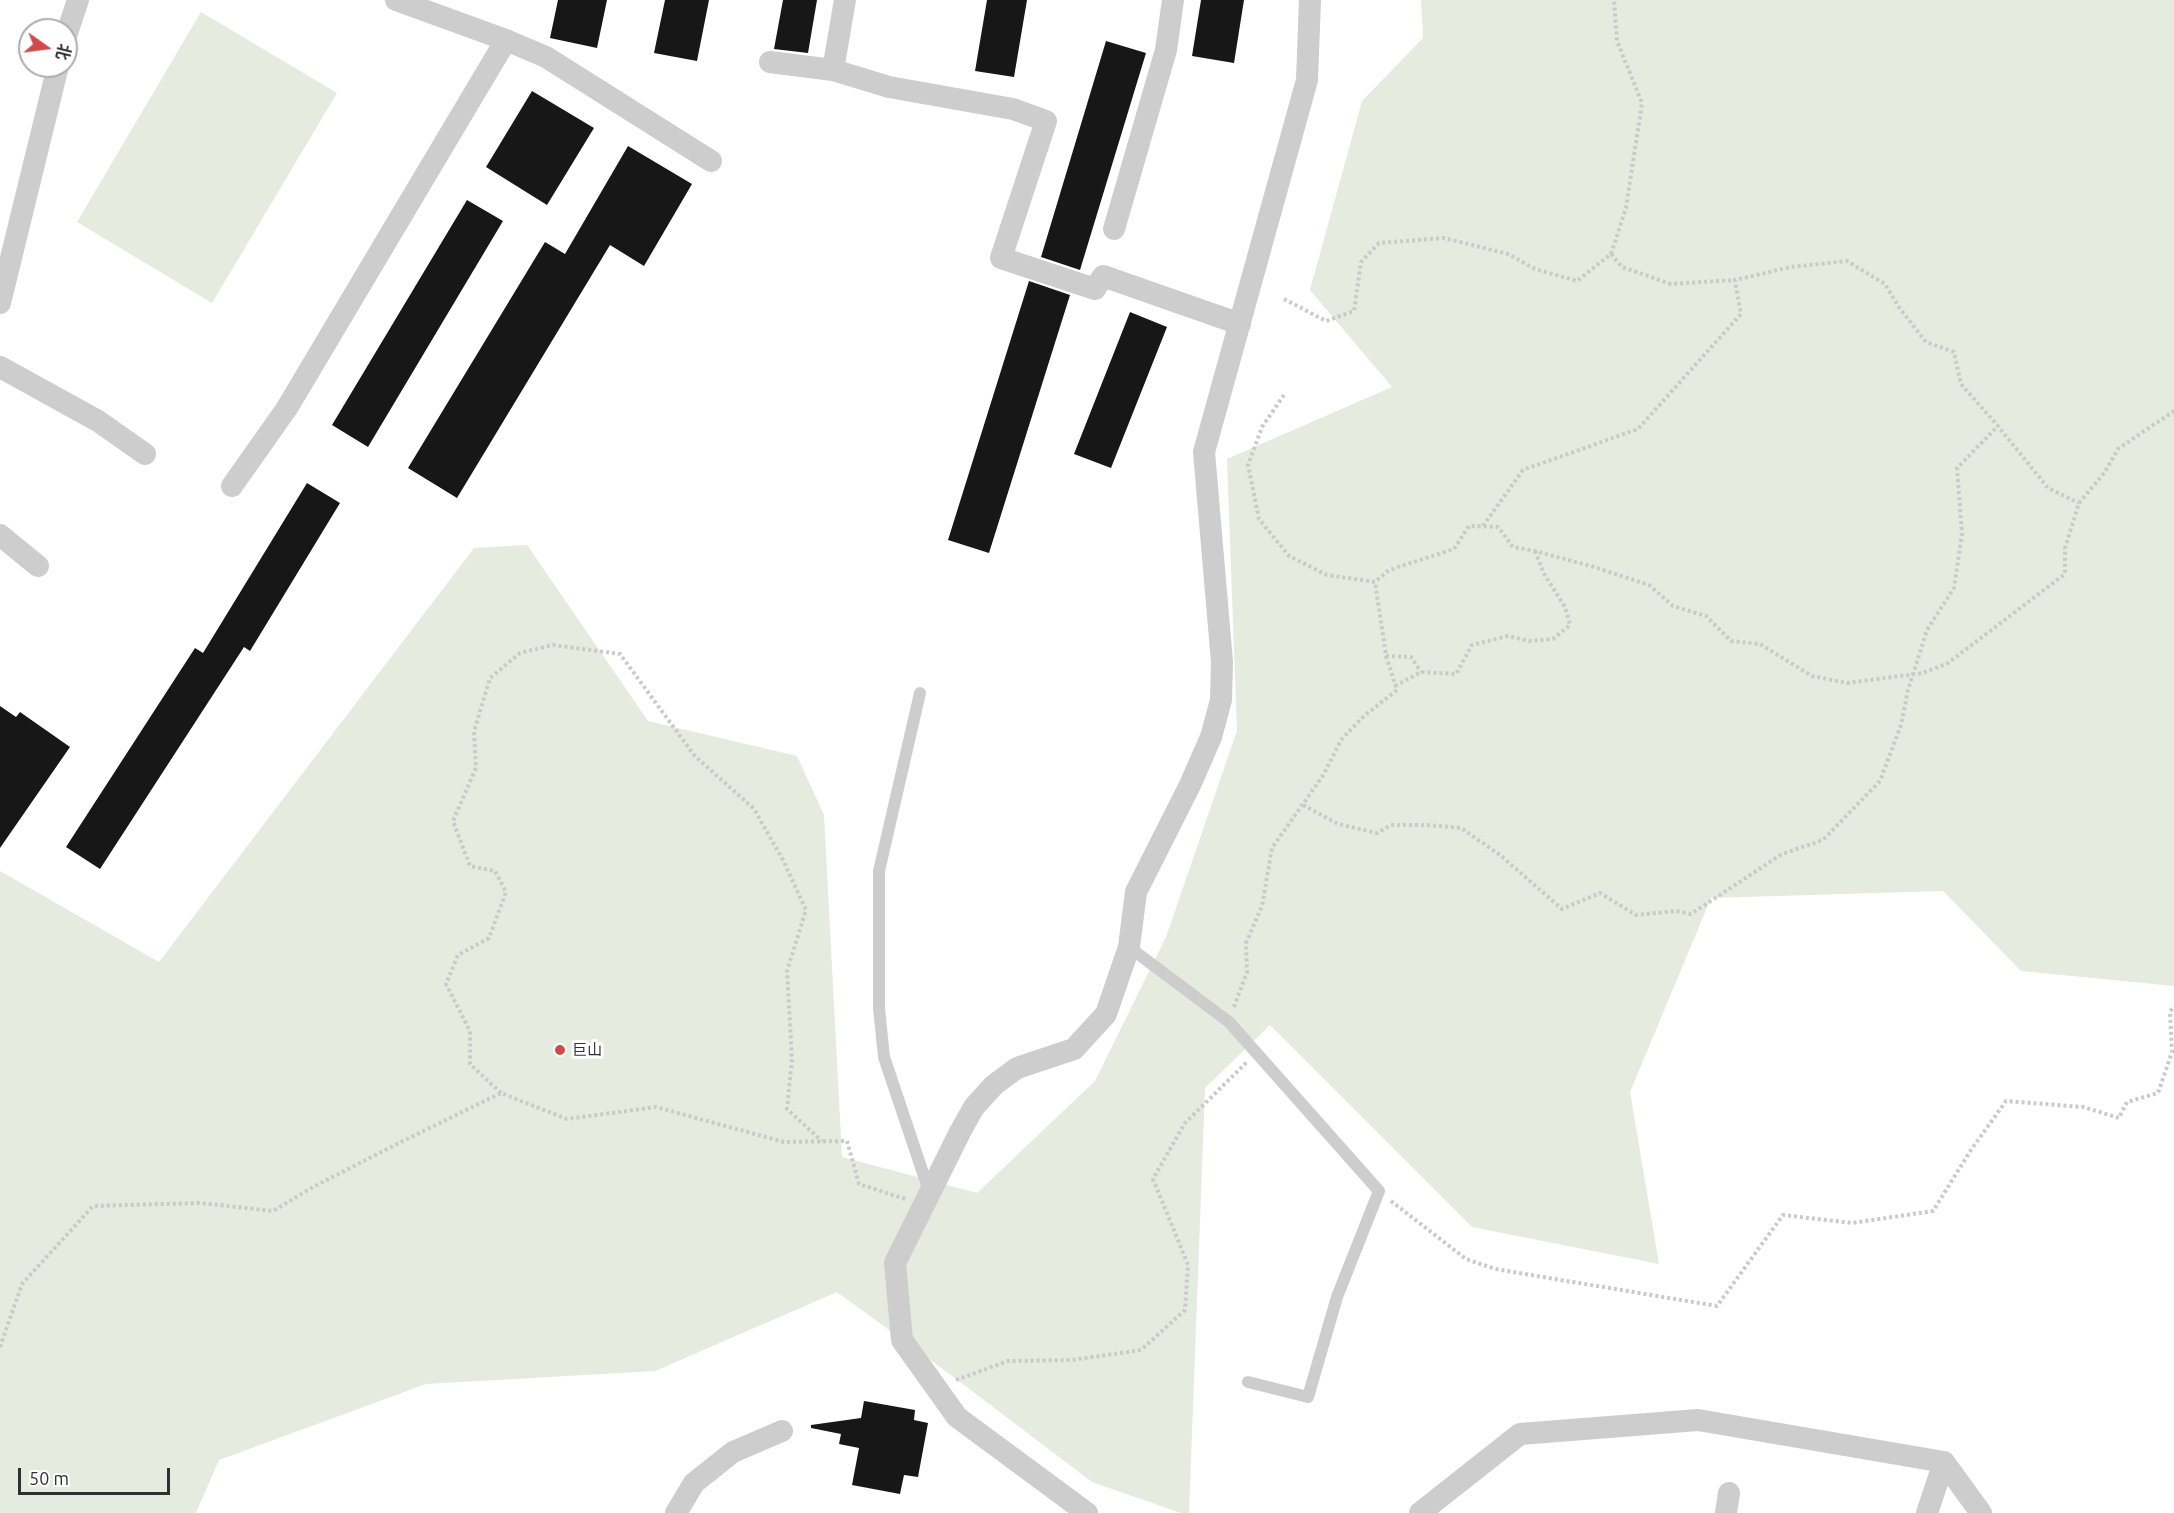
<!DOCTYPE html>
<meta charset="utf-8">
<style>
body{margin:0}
#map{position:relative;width:2174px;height:1513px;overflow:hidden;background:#fff;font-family:Ubuntu,"Noto Sans SC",sans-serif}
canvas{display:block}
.north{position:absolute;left:18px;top:18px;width:60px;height:60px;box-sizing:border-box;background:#fff;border:2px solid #acacac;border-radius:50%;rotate:104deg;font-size:16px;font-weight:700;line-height:24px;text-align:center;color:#303030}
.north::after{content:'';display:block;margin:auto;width:21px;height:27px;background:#cf4a49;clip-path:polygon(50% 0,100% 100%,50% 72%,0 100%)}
.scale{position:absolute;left:18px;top:1468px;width:152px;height:27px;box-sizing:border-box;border:3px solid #303030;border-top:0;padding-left:8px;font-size:18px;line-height:21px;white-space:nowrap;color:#303030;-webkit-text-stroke:4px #fff;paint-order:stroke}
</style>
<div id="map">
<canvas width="2174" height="1513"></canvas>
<div class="north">北</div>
<div class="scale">50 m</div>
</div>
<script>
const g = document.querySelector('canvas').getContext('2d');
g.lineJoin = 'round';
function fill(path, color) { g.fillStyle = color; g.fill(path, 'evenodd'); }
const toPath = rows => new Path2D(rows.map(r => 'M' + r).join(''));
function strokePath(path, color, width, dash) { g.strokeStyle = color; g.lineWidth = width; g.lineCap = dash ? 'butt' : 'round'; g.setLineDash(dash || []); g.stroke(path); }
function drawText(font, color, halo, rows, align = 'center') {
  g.font = font + ' Ubuntu,"Noto Sans SC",sans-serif'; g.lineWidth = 6; g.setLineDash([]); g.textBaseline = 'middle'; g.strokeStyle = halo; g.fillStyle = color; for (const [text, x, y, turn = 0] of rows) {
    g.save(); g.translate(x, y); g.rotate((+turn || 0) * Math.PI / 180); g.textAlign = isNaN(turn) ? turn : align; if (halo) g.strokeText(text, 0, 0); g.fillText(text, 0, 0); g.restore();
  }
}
const green = toPath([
 [1421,0,2174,0,2174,986,2021,971,1943,891,1711,898,1630,1092,1659,1264,1472,1227,1270,1025,1205,1088,1189,1513,1181,1513,1092,1482,955,1378,837,1292,655,1371,426,1384,219,1460,196,1513,0,1513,0,871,159,962,474,548,527,545,648,721,797,756,824,815,842,1157,977,1193,1095,1081,1166,937,1237,731,1227,459,1392,387,1310,290,1362,101,1423,38],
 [201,12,337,93,212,303,77,222]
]);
const building = toPath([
 [558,0,607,0,597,48,550,38],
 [665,0,709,0,697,61,654,53],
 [783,0,817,0,808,53,774,49],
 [987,0,1027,0,1014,77,975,71],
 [1201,0,1244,0,1234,63,1192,56],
 [1106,41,1146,53,1080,270,1041,257],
 [532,91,594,128,547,205,486,167],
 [628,146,692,184,644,266,610,245,457,498,408,468,545,242,565,254],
 [467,200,503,221,368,447,332,425],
 [1029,281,1070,295,989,553,948,540],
 [1130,312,1167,327,1111,468,1074,454],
 [307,483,340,503,250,651,244,647,100,869,66,847,195,648,203,653],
 [0,706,16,717,20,712,70,747,0,848],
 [864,1401,915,1410,914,1420,928,1423,918,1477,904,1475,900,1494,852,1485,859,1448,839,1444,841,1434,811,1428,811,1425,861,1418]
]);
const path = toPath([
 [1611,254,1626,208,1642,103,1617,41,1614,0],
 [1284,299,1326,321,1354,311,1361,262,1379,243,1444,238,1508,254,1535,269,1577,281,1611,254,1622,267,1671,284,1735,280],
 [1284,395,1262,427,1248,465,1259,519,1289,556,1327,575,1375,582,1389,570,1454,549,1469,526,1498,527,1513,547,1535,551,1594,567,1649,585,1673,606,1706,616,1731,641,1760,644,1812,676,1847,683,1923,673,1948,663,2065,574,2065,548,2079,503,2105,472,2118,449,2174,411],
 [1483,526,1523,470,1638,429,1741,314,1735,280,1791,267,1847,261,1885,284,1898,306,1926,342,1954,352,1961,384,1998,426,2048,488,2079,503],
 [1386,656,1411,657,1421,672],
 [1395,686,1421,672,1456,674,1472,645,1508,636,1529,641,1553,639,1570,625,1565,607,1544,574,1535,551],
 [1303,805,1338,824,1377,833,1391,825,1427,825,1461,828,1500,855,1562,909,1600,893,1636,915,1676,911,1691,914,1782,854,1823,840,1880,781,1901,725,1908,690,1927,630,1954,588,1962,534,1957,468,1998,426],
 [1234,1007,1247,972,1246,943,1262,906,1272,848,1324,774,1341,740,1364,716,1397,690,1386,656,1375,582],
 [501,1093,470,1064,470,1031,446,984,458,955,489,938,506,892,495,871,470,866,453,821,476,768,474,732,490,678,520,653,553,645,620,654,694,755,754,809,783,860,806,910,787,971,792,1059,787,1109,822,1141],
 [1391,1201,1466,1259,1495,1269,1717,1306,1783,1215,1852,1223,1933,1211,1971,1150,2006,1101,2083,1107,2119,1118,2127,1102,2158,1093,2172,1052,2170,1011,2174,1007],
 [0,1347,22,1284,93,1206,200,1203,273,1211,313,1187,399,1143,501,1093,567,1119,656,1107,784,1142,847,1141,859,1184,905,1199],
 [956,1380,1008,1361,1072,1360,1141,1350,1185,1310,1188,1265,1153,1179,1185,1123,1247,1062]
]);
const lane = toPath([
 [920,693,879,871,879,1008,884,1057,929,1191],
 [1129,947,1229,1022,1379,1191,1337,1297,1308,1397,1248,1382]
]);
const street = toPath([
 [396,0,506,40,546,57,711,161],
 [66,36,78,0],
 [770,62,833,70,889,87,1013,109,1046,121,1001,258,1095,289,1103,276,1240,324],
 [833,70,845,0],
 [1114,229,1166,50,1173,0],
 [0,303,58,66],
 [0,367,98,421,145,454],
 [232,486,287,408,506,40],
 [0,535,38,566],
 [676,1513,694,1483,733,1452,782,1431],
 [1087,1513,957,1417,902,1340,895,1263,960,1132,974,1107,994,1085,1017,1068,1074,1049,1106,1014,1129,947,1136,892,1190,785,1211,737,1221,700,1222,662,1204,452,1307,80,1310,0],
 [1420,1513,1520,1434,1698,1420,1944,1462,1981,1513],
 [1726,1513,1729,1493],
 [1927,1513,1944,1462]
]);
const markers = [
 [560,1050,6,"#cf4a49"]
];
const poiNames = [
 ["巨山",572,1050]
];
fill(green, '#e5ebdf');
fill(building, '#171717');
strokePath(path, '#cacaca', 4, [3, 3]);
strokePath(lane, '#cdcdcd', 12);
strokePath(street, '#cdcdcd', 22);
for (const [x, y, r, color] of markers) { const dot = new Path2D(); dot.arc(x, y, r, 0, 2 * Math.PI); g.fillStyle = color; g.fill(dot); strokePath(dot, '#fff', 2); }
drawText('15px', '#303030', '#fff', poiNames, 'left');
</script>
